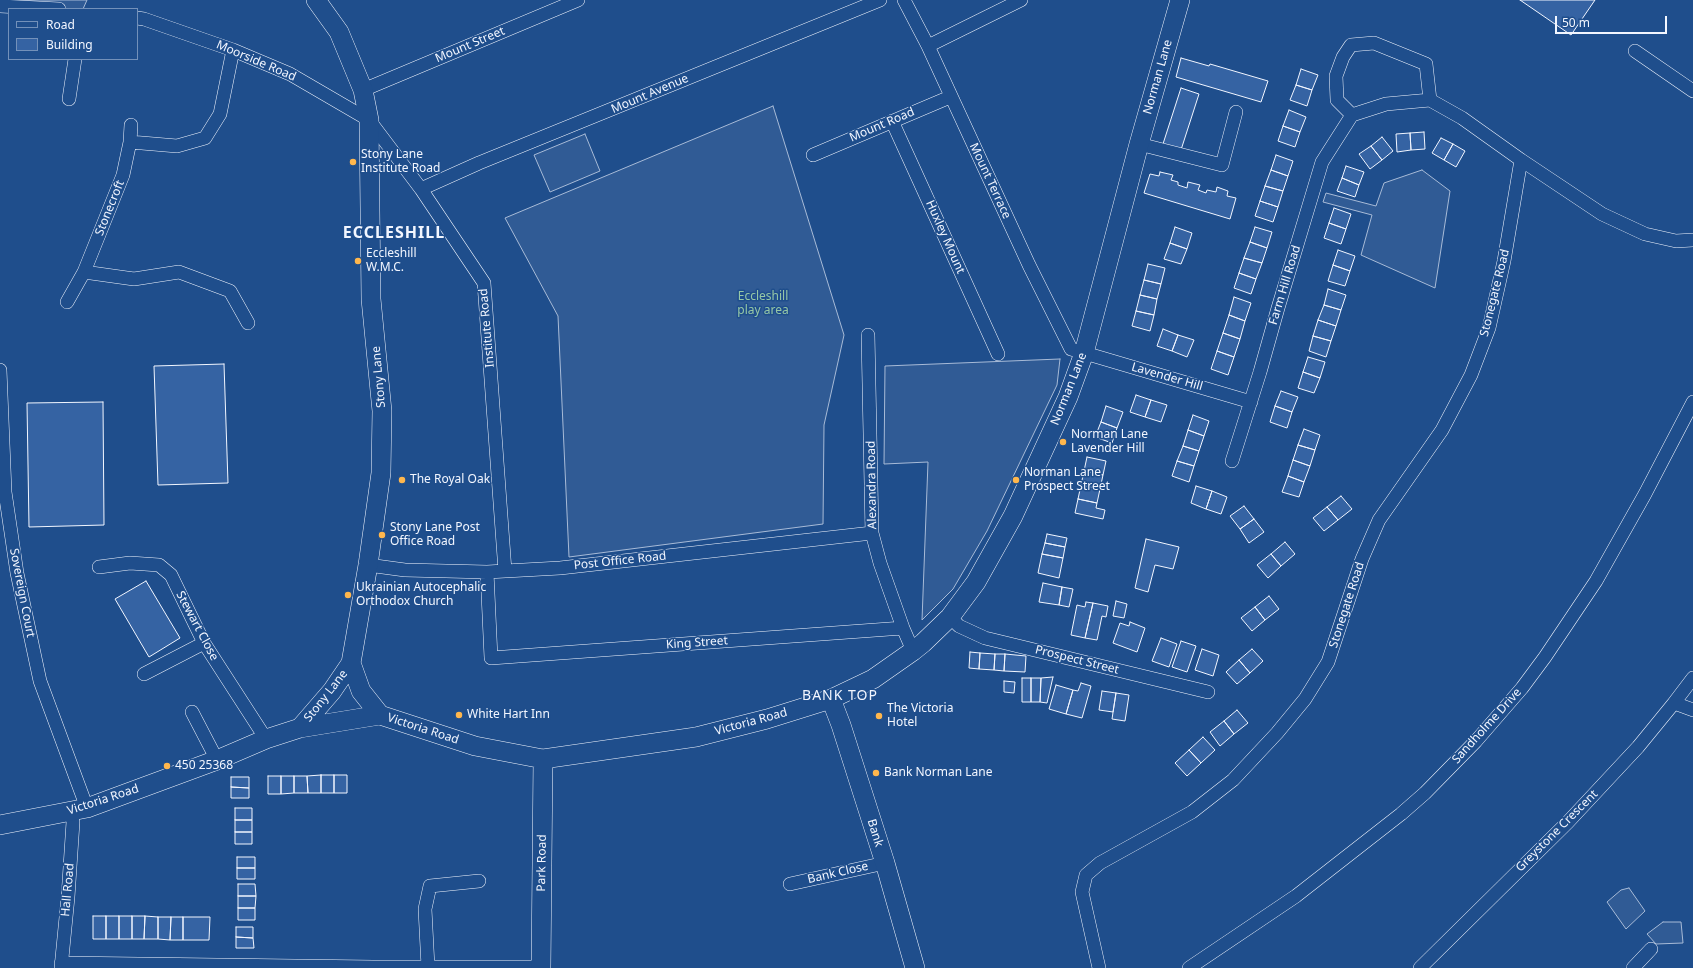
<!DOCTYPE html>
<style>
body{margin:0}
#map{position:relative;width:1693px;height:968px;overflow:hidden;background:#1f4e8c;font-family:"Noto Sans",sans-serif}
canvas{display:block}
.legend{position:absolute;left:8px;top:8px;width:130px;height:52px;box-sizing:border-box;background:#1f4e8c;border:1px solid #7391ba;margin:0;padding:5px 7px;list-style:none;font-size:12px;color:#f2f6ff}
.legend li{display:flex;align-items:center;gap:8px;height:20px}
.legend b{width:20px;border:1px solid #7391ba}
.scale{position:absolute;left:1555px;top:16px;width:112px;height:18px;box-sizing:border-box;border:2px solid #f2f6ff;border-top:0;padding-left:5px;font-size:12px;line-height:14px;white-space:nowrap;color:#f2f6ff;-webkit-text-stroke:3px #1f4e8c;paint-order:stroke}
</style>
<div id="map">
<canvas width="1693" height="968"></canvas>
<ul class="legend">
<li><b style="height:5px;background:#1f4e8c"></b>Road</li>
<li><b style="height:11px;background:#3563a3"></b>Building</li>
</ul>
<div class="scale">50 m</div>
</div>
<script>
const g = document.querySelector('canvas').getContext('2d');
g.lineJoin = 'round';
function fill(path, color) { g.fillStyle = color; g.fill(path, 'evenodd'); }
const toPath = rows => new Path2D(rows.map(r => 'M' + r).join(''));
function strokePath(path, color, width, dash) { g.strokeStyle = color; g.lineWidth = width; g.lineCap = dash ? 'butt' : 'round'; g.setLineDash(dash || []); g.stroke(path); }
function drawText(font, color, halo, rows, align = 'center') {
  g.font = font + ' "Noto Sans",sans-serif'; g.lineWidth = 3; g.setLineDash([]); g.textBaseline = 'middle'; g.strokeStyle = halo; g.fillStyle = color; for (const [text, x, y, turn = 0] of rows) {
    g.save(); g.translate(x, y); g.rotate((+turn || 0) * Math.PI / 180); g.textAlign = isNaN(turn) ? turn : align; if (halo) g.strokeText(text, 0, 0); g.fillText(text, 0, 0); g.restore();
  }
}
const built = toPath([
 [0,0,87,0,83,9,59,9,0,0],
 [773,106,844,335,824,425,823,524,569,557,558,316,505,218,773,106],
 [585,134,600,171,550,192,534,155,585,134],
 [1422,170,1450,191,1435,288,1361,255,1372,215,1323,202,1326,193,1376,206,1384,183,1422,170],
 [1060,359,1057,385,987,531,953,589,922,620,928,462,884,464,885,366,1060,359],
 [1629,888,1645,911,1626,929,1607,902,1621,890,1629,888],
 [1663,922,1681,922,1683,943,1656,944,1647,934,1663,922]
]);
const building = toPath([
 [1520,0,1595,0,1571,35,1520,0],
 [1181,58,1209,66,1210,64,1268,81,1261,102,1176,77,1181,58],
 [1301,69,1318,75,1312,90,1296,85,1301,69],
 [1296,85,1312,90,1307,106,1290,100,1296,85],
 [1181,88,1199,94,1180,153,1162,147,1181,88],
 [1289,110,1306,117,1300,132,1283,126,1289,110],
 [1283,126,1300,132,1295,147,1278,141,1283,126],
 [1424,132,1425,149,1411,150,1410,133,1424,132],
 [1410,133,1411,150,1397,152,1396,134,1410,133],
 [1382,137,1393,151,1382,160,1371,146,1382,137],
 [1441,138,1453,144,1444,160,1432,153,1441,138],
 [1453,144,1465,151,1456,167,1444,160,1453,144],
 [1371,146,1382,160,1370,169,1359,154,1371,146],
 [1276,155,1293,161,1288,176,1271,170,1276,155],
 [1346,166,1364,172,1359,185,1342,178,1346,166],
 [1271,170,1288,176,1283,191,1265,186,1271,170],
 [1160,172,1173,175,1171,180,1178,182,1178,185,1187,188,1188,182,1200,185,1198,190,1206,193,1207,190,1216,192,1217,187,1228,191,1227,196,1236,198,1230,219,1144,193,1150,174,1159,176,1160,172],
 [1342,178,1359,185,1355,197,1337,191,1342,178],
 [1265,186,1283,191,1278,207,1260,201,1265,186],
 [1260,201,1278,207,1273,222,1255,216,1260,201],
 [1334,208,1351,214,1346,229,1329,223,1334,208],
 [1329,223,1346,229,1341,244,1324,238,1329,223],
 [1175,227,1192,233,1187,249,1170,243,1175,227],
 [1255,227,1272,232,1267,248,1250,242,1255,227],
 [1250,242,1267,248,1262,263,1244,258,1250,242],
 [1170,243,1187,249,1181,264,1164,259,1170,243],
 [1338,250,1355,256,1350,271,1333,265,1338,250],
 [1244,258,1262,263,1256,279,1239,273,1244,258],
 [1148,264,1165,268,1161,284,1144,280,1148,264],
 [1333,265,1350,271,1345,286,1328,281,1333,265],
 [1239,273,1256,279,1251,294,1234,288,1239,273],
 [1144,280,1161,284,1157,299,1140,295,1144,280],
 [1328,289,1346,295,1341,310,1324,305,1328,289],
 [1140,295,1157,299,1154,315,1136,311,1140,295],
 [1234,297,1251,303,1245,321,1229,315,1234,297],
 [1324,305,1341,310,1336,326,1318,320,1324,305],
 [1136,311,1154,315,1150,331,1132,326,1136,311],
 [1229,315,1245,321,1240,339,1223,333,1229,315],
 [1318,320,1336,326,1331,341,1313,336,1318,320],
 [1163,329,1178,335,1172,351,1157,346,1163,329],
 [1223,333,1240,339,1234,357,1217,351,1223,333],
 [1178,335,1194,340,1187,357,1172,351,1178,335],
 [1313,336,1331,341,1326,357,1309,351,1313,336],
 [1217,351,1234,357,1228,375,1211,369,1217,351],
 [1308,357,1325,362,1320,378,1303,372,1308,357],
 [224,364,228,483,158,485,154,366,224,364],
 [1303,372,1320,378,1314,393,1298,388,1303,372],
 [1281,391,1298,397,1292,412,1275,406,1281,391],
 [1136,395,1151,400,1145,417,1130,412,1136,395],
 [1151,400,1167,405,1161,422,1145,417,1151,400],
 [103,402,104,525,29,527,27,403,103,402],
 [1106,406,1123,412,1117,428,1101,422,1106,406],
 [1275,406,1292,412,1287,428,1270,422,1275,406],
 [1193,415,1209,421,1204,436,1188,430,1193,415],
 [1101,422,1117,428,1112,443,1095,437,1101,422],
 [1304,429,1320,435,1315,450,1298,445,1304,429],
 [1188,430,1204,436,1199,451,1183,446,1188,430],
 [1298,445,1315,450,1310,466,1293,460,1298,445],
 [1183,446,1199,451,1194,466,1177,461,1183,446],
 [1087,457,1106,461,1103,475,1084,471,1087,457],
 [1293,460,1310,466,1304,482,1288,476,1293,460],
 [1177,461,1194,466,1189,482,1172,476,1177,461],
 [1084,471,1103,475,1100,489,1081,485,1084,471],
 [1288,476,1304,482,1299,497,1282,492,1288,476],
 [1081,485,1100,489,1097,503,1078,499,1081,485],
 [1196,486,1212,491,1206,509,1191,503,1196,486],
 [1212,491,1227,497,1221,514,1206,509,1212,491],
 [1341,496,1352,509,1338,520,1327,507,1341,496],
 [1078,499,1097,503,1096,508,1105,510,1103,519,1075,513,1078,499],
 [1244,506,1254,519,1240,529,1230,516,1244,506],
 [1327,507,1338,520,1324,531,1313,518,1327,507],
 [1254,519,1264,532,1249,543,1240,529,1254,519],
 [1047,534,1067,538,1065,547,1045,543,1047,534],
 [1146,539,1179,547,1173,569,1155,565,1148,592,1135,588,1146,539],
 [1285,542,1295,554,1281,566,1271,554,1285,542],
 [1045,543,1065,547,1063,558,1042,554,1045,543],
 [1042,554,1063,558,1059,578,1038,573,1042,554],
 [1271,554,1281,566,1268,578,1257,565,1271,554],
 [146,581,180,638,149,657,115,599,146,581],
 [1043,583,1062,587,1059,605,1039,602,1043,583],
 [1062,587,1073,589,1069,607,1059,605,1062,587],
 [1269,596,1279,609,1265,620,1255,607,1269,596],
 [1116,601,1127,604,1124,618,1113,616,1116,601],
 [1086,602,1093,603,1085,638,1071,635,1077,605,1085,607,1086,602],
 [1093,603,1108,606,1106,617,1102,616,1097,640,1085,638,1093,603],
 [1255,607,1265,620,1252,631,1241,618,1255,607],
 [1130,622,1145,628,1137,652,1113,643,1120,623,1129,626,1130,622],
 [1161,638,1177,644,1169,667,1152,661,1161,638],
 [1181,641,1196,646,1187,672,1172,667,1181,641],
 [1202,649,1219,655,1213,676,1195,670,1202,649],
 [1252,649,1263,661,1250,673,1239,660,1252,649],
 [970,652,980,653,979,669,969,668,970,652],
 [980,653,995,654,994,670,979,669,980,653],
 [995,654,1005,654,1004,671,994,670,995,654],
 [1005,654,1026,656,1025,672,1004,671,1005,654],
 [1239,660,1250,673,1237,684,1226,672,1239,660],
 [1053,677,1047,703,1040,702,1041,678,1053,677],
 [1022,678,1031,678,1031,702,1022,702,1022,678],
 [1031,678,1041,678,1040,702,1031,702,1031,678],
 [1004,681,1015,682,1014,693,1004,692,1004,681],
 [1081,683,1091,686,1082,718,1066,714,1073,690,1078,691,1081,683],
 [1056,685,1073,690,1066,714,1049,709,1056,685],
 [1102,691,1116,693,1113,712,1099,710,1102,691],
 [1116,693,1129,695,1125,721,1112,719,1116,693],
 [1237,710,1248,723,1234,734,1224,721,1237,710],
 [1224,721,1234,734,1220,746,1210,732,1224,721],
 [1203,737,1215,750,1201,763,1189,750,1203,737],
 [1189,750,1201,763,1187,776,1175,763,1189,750],
 [321,775,321,793,308,793,307,776,321,775],
 [321,775,334,775,334,793,321,793,321,775],
 [334,775,347,775,347,793,334,793,334,775],
 [268,776,281,776,281,794,268,794,268,776],
 [281,776,294,776,294,793,281,794,281,776],
 [294,776,307,776,308,793,294,793,294,776],
 [231,777,249,777,249,788,231,787,231,777],
 [231,787,249,788,249,798,231,798,231,787],
 [235,808,252,808,252,820,235,820,235,808],
 [235,820,252,820,252,832,235,832,235,820],
 [235,832,252,832,252,844,235,844,235,832],
 [237,857,255,857,255,868,237,868,237,857],
 [237,868,255,868,255,879,237,879,237,868],
 [238,884,255,884,256,896,238,896,238,884],
 [238,896,256,896,255,908,238,908,238,896],
 [238,908,255,908,255,920,238,920,238,908],
 [93,916,106,916,106,939,93,939,93,916],
 [106,916,119,916,119,939,106,939,106,916],
 [119,916,132,916,132,939,119,939,119,916],
 [132,916,145,916,144,939,132,939,132,916],
 [145,916,158,917,158,939,144,939,145,916],
 [158,917,171,917,170,940,158,939,158,917],
 [171,917,183,917,183,940,170,940,171,917],
 [183,917,210,917,209,940,183,940,183,917],
 [236,927,253,927,253,938,236,937,236,927],
 [236,937,253,938,254,948,236,948,236,937]
]);
const street = toPath([
 [904,0,928,46,1029,265,1071,349,1251,402],
 [0,6,59,9],
 [137,18,144,19,233,50,290,74,369,120,421,189,484,283,505,571],
 [928,46,1021,0],
 [1635,51,1693,91],
 [363,90,578,0],
 [69,99,75,59],
 [1352,115,1337,100,1336,76,1343,57,1351,45,1374,43,1426,64,1430,100],
 [892,121,998,354],
 [130,142,177,146,205,138,220,114,233,50],
 [1139,144,1222,165,1236,112],
 [813,155,950,97],
 [421,189,479,163,880,0],
 [84,272,134,279,179,272,230,291,248,323],
 [67,302,84,272,123,175,130,142,131,125],
 [868,335,872,533,880,563,903,628,913,651],
 [0,370,5,492,17,573,40,681,87,808],
 [1232,461,1260,372,1278,308,1322,162,1352,115,1386,104,1430,100,1462,118,1521,160,1602,214,1645,234,1676,241,1693,240],
 [368,565,405,570,487,572,560,568,872,533],
 [99,567,130,563,159,565,171,575,204,643,266,739],
 [487,572,491,658,903,628],
 [950,617,959,626,985,638,1208,692],
 [144,674,204,643],
 [1674,703,1693,678],
 [192,712,217,760],
 [790,884,885,863],
 [61,963,373,967,541,967],
 [428,967,425,909,430,886,479,881],
 [61,968,68,897,73,822,71,812],
 [1099,968,1082,892,1086,875,1100,863,1192,812,1233,780,1277,733,1305,699,1328,662,1362,559,1379,520,1442,430,1471,375,1489,328,1504,261,1521,160],
 [1189,968,1296,896,1401,814,1425,793,1476,741,1522,688,1545,657,1596,581,1645,494,1693,402],
 [1420,968,1568,822,1638,747,1674,703,1693,710],
 [1633,968,1651,949]
]);
const secondary = toPath([
 [316,0,339,32,363,90,369,120,371,299,382,411,381,473,368,565,351,663,361,691,380,715],
 [831,699,841,725,885,863,915,968],
 [300,728,332,691,351,663],
 [0,825,87,808,217,760,266,739,300,728,380,715,475,746,543,759,696,737,767,719,831,699,873,679,913,651,923,643,950,617,976,582,1013,516,1068,397,1084,353,1139,144,1180,0],
 [541,968,543,759]
]);
const markers = [
 [353,162,4,"#ffb74d"],
 [358,261,4,"#ffb74d"],
 [1063,442,4,"#ffb74d"],
 [402,480,4,"#ffb74d"],
 [1016,480,4,"#ffb74d"],
 [382,535,4,"#ffb74d"],
 [348,595,4,"#ffb74d"],
 [459,715,4,"#ffb74d"],
 [879,716,4,"#ffb74d"],
 [167,766,4,"#ffb74d"],
 [876,773,4,"#ffb74d"]
];
const streetNames = [
 ["Mount Street",470,45,-23],
 ["Moorside Road",256,61,23],
 ["Norman Lane",1158,77,-74],
 ["Mount Avenue",650,94,-23],
 ["Mount Road",882,125,-23],
 ["Mount Terrace",990,181,65],
 ["Stonecroft",110,208,-68],
 ["Huxley Mount",945,237,66],
 ["Farm Hill Road",1285,285,-73],
 ["Stonegate Road",1495,293,-76],
 ["Institute Road",487,328,-95],
 ["Stony Lane",379,377,-95],
 ["Lavender Hill",1167,377,16],
 ["Norman Lane",1069,389,-68],
 ["Alexandra Road",872,485,-91],
 ["Post Office Road",620,561,-6],
 ["Sovereign Court",22,593,79],
 ["Stonegate Road",1347,605,-72],
 ["Stewart Close",197,626,62],
 ["King Street",697,643,-4],
 ["Prospect Street",1077,660,14],
 ["Stony Lane",326,696,-52],
 ["Victoria Road",751,722,-15],
 ["Sandholme Drive",1487,726,-48],
 ["Victoria Road",423,729,18],
 ["Victoria Road",103,800,-18],
 ["Greystone Crescent",1557,831,-45],
 ["Bank",875,833,73],
 ["Park Road",542,863,-89],
 ["Bank Close",838,873,-13],
 ["Hall Road",68,890,-85]
];
const poiNames = [
 ["Stony Lane",361,155],
 ["Institute Road",361,169],
 ["Eccleshill",366,254],
 ["W.M.C.",366,268],
 ["Norman Lane",1071,435],
 ["Lavender Hill",1071,449],
 ["Norman Lane",1024,473],
 ["Prospect Street",1024,487],
 ["The Royal Oak",410,480],
 ["Stony Lane Post",390,528],
 ["Office Road",390,542],
 ["Ukrainian Autocephalic",356,588],
 ["Orthodox Church",356,602],
 ["The Victoria",887,709],
 ["Hotel",887,723],
 ["White Hart Inn",467,715],
 ["450 25368",175,766],
 ["Bank Norman Lane",884,773]
];
const parkNames = [
 ["Eccleshill",763,297],
 ["play area",763,311]
];
const quarterNames = [
 ["BANK TOP",840,696]
];
const districtNames = [
 ["ECCLESHILL",394,233]
];
fill(built, '#305b95');
strokePath(built, '#a8bbd7', 1);
fill(building, '#3563a3');
strokePath(building, '#f2f6ff', 1);
strokePath(street, '#f2f6ff', 14);
strokePath(secondary, '#f2f6ff', 20);
strokePath(street, '#1f4e8c', 13);
strokePath(secondary, '#1f4e8c', 19);
for (const [x, y, r, color] of markers) { const dot = new Path2D(); dot.arc(x, y, r, 0, 2 * Math.PI); g.fillStyle = color; g.fill(dot); strokePath(dot, '#1f4e8c', 1.5); }
drawText('12px', '#f2f6ff', '#1f4e8c', streetNames);
drawText('12px', '#f2f6ff', '#1f4e8c', poiNames, 'left');
drawText('12px', '#97c8a6', '#1f4e8c', parkNames);
g.letterSpacing = '1px';
drawText('14px', '#f2f6ff', '#1f4e8c', quarterNames);
g.letterSpacing = '0px';
g.letterSpacing = '1px';
drawText('bold 16px', '#f2f6ff', '#1f4e8c', districtNames);
g.letterSpacing = '0px';
</script>
